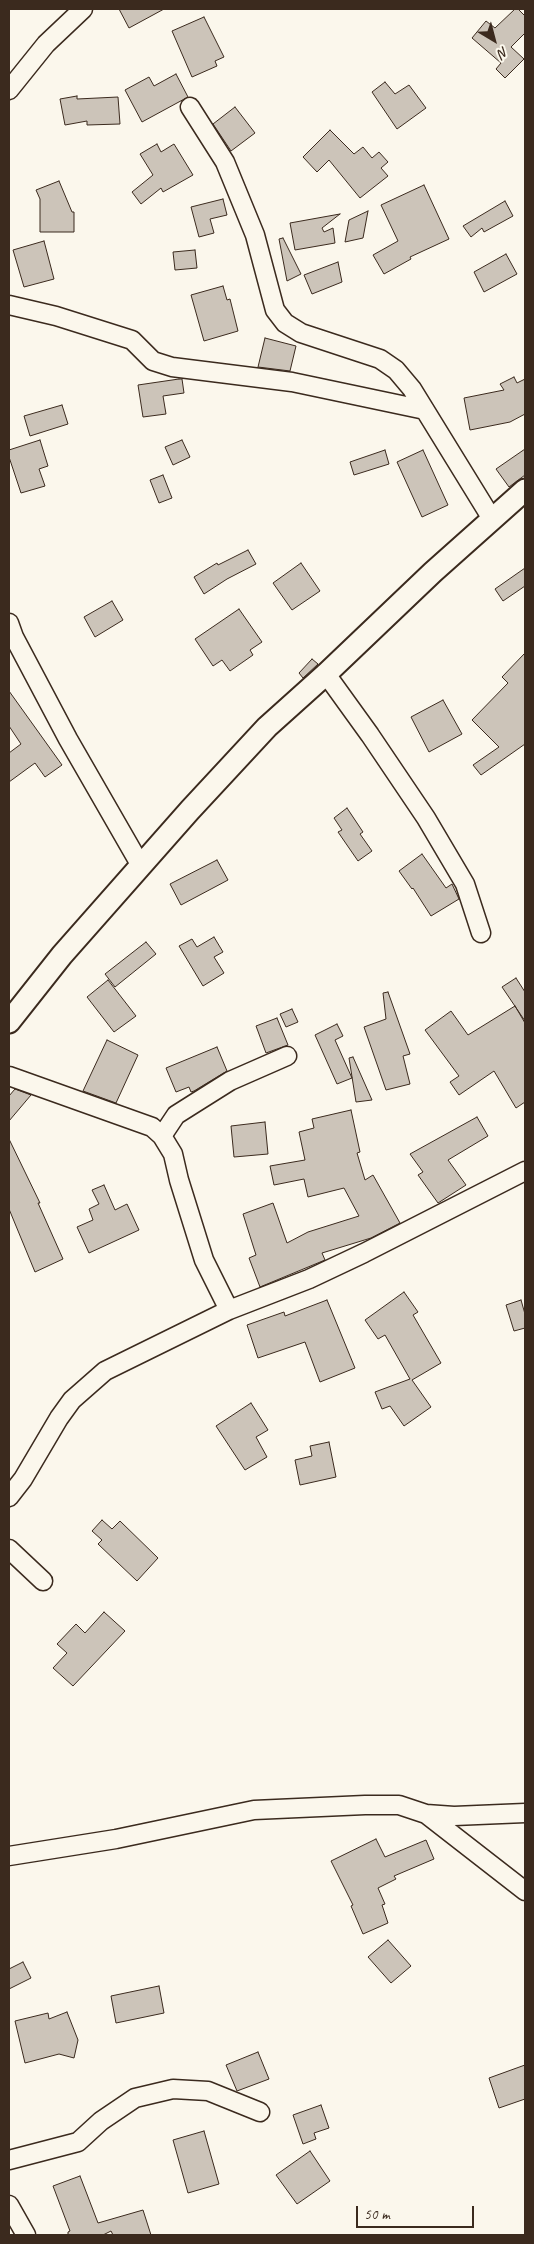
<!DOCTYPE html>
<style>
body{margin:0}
#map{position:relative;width:534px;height:2244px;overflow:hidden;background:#fbf7ec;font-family:Caveat,sans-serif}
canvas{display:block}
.frame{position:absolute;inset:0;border:10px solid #3b2a1e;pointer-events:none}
.north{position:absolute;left:469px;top:15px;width:50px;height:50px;-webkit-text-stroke:4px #fbf7ec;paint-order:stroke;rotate:143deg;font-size:14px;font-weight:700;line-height:20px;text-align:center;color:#3b2a1e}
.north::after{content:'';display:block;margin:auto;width:18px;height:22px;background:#3b2a1e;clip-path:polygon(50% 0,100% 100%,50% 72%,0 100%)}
.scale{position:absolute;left:356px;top:2206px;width:118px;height:22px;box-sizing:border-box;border:2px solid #3b2a1e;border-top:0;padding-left:6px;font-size:15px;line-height:18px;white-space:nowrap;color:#3b2a1e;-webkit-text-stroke:4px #fbf7ec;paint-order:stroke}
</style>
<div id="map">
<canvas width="534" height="2244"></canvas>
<div class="frame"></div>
<div class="north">N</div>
<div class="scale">50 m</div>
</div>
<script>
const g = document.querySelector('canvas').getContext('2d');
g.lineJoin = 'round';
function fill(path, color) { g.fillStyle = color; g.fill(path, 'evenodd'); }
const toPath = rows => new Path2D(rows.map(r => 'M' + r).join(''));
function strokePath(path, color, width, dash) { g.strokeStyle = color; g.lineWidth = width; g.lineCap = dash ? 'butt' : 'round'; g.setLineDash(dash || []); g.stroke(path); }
const building = toPath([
 [119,9,164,9,129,28,119,9],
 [515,9,518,9,525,16,525,33,511,47,524,59,505,78,496,69,501,63,472,38,486,21,495,28,515,9],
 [204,17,224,57,215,61,217,66,192,77,172,31,204,17],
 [176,74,188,97,142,122,125,90,149,77,154,86,176,74],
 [385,82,395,94,409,85,426,108,397,129,372,92,385,82],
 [77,96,77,99,118,97,120,124,87,125,87,121,65,125,60,99,77,96],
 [235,107,255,133,231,151,213,124,235,107],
 [330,130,354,154,363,147,372,158,379,152,388,162,381,168,388,176,360,198,329,160,317,172,303,157,330,130],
 [157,144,161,152,174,144,193,175,163,192,161,188,141,204,132,192,153,175,140,154,157,144],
 [59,181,72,212,74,212,74,232,40,232,40,199,36,190,59,181],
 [424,185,449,239,410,257,411,259,384,274,373,255,398,241,381,205,424,185],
 [223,199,227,215,210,219,214,233,199,237,191,207,223,199],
 [505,201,513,216,484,232,482,228,471,237,463,226,505,201],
 [368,211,363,238,345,242,349,220,368,211],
 [340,214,322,228,324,232,333,228,335,243,295,250,290,223,340,214],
 [283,238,301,274,287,281,279,239,283,238],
 [44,241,54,279,24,287,13,250,44,241],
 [195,250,197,268,175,270,173,252,195,250],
 [506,254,517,274,484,292,474,272,506,254],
 [338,262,342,282,312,294,304,275,338,262],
 [223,286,227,300,230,299,238,331,204,341,191,295,223,286],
 [265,338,296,346,290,371,258,367,265,338],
 [514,377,517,383,525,379,525,414,510,422,470,430,464,398,504,390,500,384,514,377],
 [179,379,182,379,184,393,163,396,166,414,143,417,138,385,179,379],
 [62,405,68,424,30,436,24,416,62,405],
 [40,440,48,466,39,469,45,486,21,493,9,457,9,450,40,440],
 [182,440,190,457,173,465,165,447,182,440],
 [525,449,525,475,509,487,496,469,525,449],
 [385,450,389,464,354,475,350,462,385,450],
 [423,450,448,505,422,517,397,462,423,450],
 [163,475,172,498,159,503,150,480,163,475],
 [248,550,256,564,227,579,204,594,194,577,217,563,218,565,248,550],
 [301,563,320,591,292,610,273,583,301,563],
 [525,568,525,586,503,601,495,589,525,568],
 [112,601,123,620,95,637,84,617,112,601],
 [239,609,262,642,250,650,253,655,230,671,222,660,213,666,195,639,239,609],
 [525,653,525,744,481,775,473,765,499,747,472,720,508,683,502,677,525,653],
 [312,659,318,664,303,678,299,673,312,659],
 [9,691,62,765,45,777,35,763,9,782,9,753,21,744,9,726,9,691],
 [443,700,462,734,429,752,411,717,443,700],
 [347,808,363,832,360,834,372,851,358,861,338,832,342,830,334,818,347,808],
 [422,854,446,888,452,884,459,899,431,916,413,888,412,889,399,871,422,854],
 [217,860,228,880,181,905,170,884,217,860],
 [214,937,223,952,214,957,224,973,203,986,179,946,192,939,197,947,214,937],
 [146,942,156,954,115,987,105,974,146,942],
 [516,978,525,992,525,1021,502,987,516,978],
 [108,980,136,1016,114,1032,87,997,108,980],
 [388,992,410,1054,403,1056,410,1084,386,1090,364,1027,386,1019,383,993,388,992],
 [515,1006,525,1023,525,1102,516,1108,494,1071,459,1095,450,1082,459,1076,425,1030,451,1011,468,1035,515,1006],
 [292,1009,298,1022,286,1027,280,1014,292,1009],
 [277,1018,288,1045,266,1053,256,1026,277,1018],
 [337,1024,343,1036,335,1040,352,1078,337,1084,315,1035,337,1024],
 [107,1040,138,1055,116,1103,83,1091,107,1040],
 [217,1047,227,1071,194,1091,191,1092,189,1087,176,1092,166,1068,217,1047],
 [353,1057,372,1100,356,1102,349,1058,353,1057],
 [15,1089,31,1095,9,1121,9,1096,15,1089],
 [351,1110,360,1152,357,1153,365,1180,373,1175,400,1223,371,1238,322,1253,325,1260,260,1287,249,1258,256,1255,243,1214,273,1203,287,1243,308,1232,359,1216,344,1188,308,1197,304,1179,274,1185,270,1166,305,1160,299,1132,314,1128,312,1119,351,1110],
 [477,1117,488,1136,448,1160,466,1185,438,1203,418,1175,423,1172,410,1154,477,1117],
 [265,1122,268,1154,234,1157,231,1126,265,1122],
 [9,1139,40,1203,38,1203,63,1259,35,1272,9,1209,9,1139],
 [104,1185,115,1210,127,1204,139,1230,89,1253,77,1227,93,1220,89,1209,99,1204,92,1190,104,1185],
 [404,1292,418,1312,413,1315,441,1363,412,1380,431,1407,404,1426,390,1406,382,1409,375,1392,410,1379,385,1335,378,1339,365,1320,404,1292],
 [327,1300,355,1368,320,1382,305,1342,258,1358,247,1325,284,1312,285,1316,327,1300],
 [521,1300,525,1314,525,1328,514,1331,506,1305,521,1300],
 [251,1403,268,1430,256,1437,267,1457,245,1470,216,1426,251,1403],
 [329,1442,336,1477,300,1485,295,1460,312,1456,310,1446,329,1442],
 [102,1520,112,1529,120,1521,158,1558,137,1581,98,1544,102,1540,92,1531,102,1520],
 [104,1612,125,1631,73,1686,53,1668,67,1653,57,1644,76,1624,85,1633,104,1612],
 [376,1839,385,1857,426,1840,434,1859,394,1876,396,1879,378,1888,385,1904,382,1905,388,1923,363,1934,351,1906,353,1905,331,1861,376,1839],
 [388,1940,411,1966,391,1983,368,1957,388,1940],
 [23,1962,31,1978,9,1989,9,1969,23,1962],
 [159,1986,164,2013,116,2023,111,1996,159,1986],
 [67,2012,78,2040,74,2058,59,2054,25,2063,15,2021,48,2013,49,2019,67,2012],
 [258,2052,269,2079,237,2091,226,2065,258,2052],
 [525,2065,525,2099,499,2108,489,2078,525,2065],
 [321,2105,329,2128,314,2133,316,2139,303,2144,293,2115,321,2105],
 [204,2131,219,2184,188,2193,173,2140,204,2131],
 [310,2151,330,2181,297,2204,276,2175,310,2151],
 [80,2176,98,2223,143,2210,151,2235,113,2235,111,2231,103,2235,68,2235,68,2232,70,2231,53,2186,80,2176]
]);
const minor = toPath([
 [9,90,46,44,83,9],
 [190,107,225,162,255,235,275,310,285,323,301,333,380,359,396,370,412,389,492,519],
 [9,305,56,316,132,340,153,361,172,367,292,382,425,410],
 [9,623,14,637,68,739,141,866],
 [326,674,370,735,426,818,465,884,481,933],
 [9,1076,152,1127,162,1136,173,1154,179,1180,204,1260,229,1310],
 [162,1136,176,1115,195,1103,230,1081,287,1056],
 [9,1497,23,1479,59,1418,72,1400,105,1371,229,1310,309,1279,364,1253,525,1171],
 [9,1549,43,1581],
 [426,1814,454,1816,525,1813],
 [9,1856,116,1839,254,1810,365,1805,399,1805,426,1814,525,1891],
 [9,2160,78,2142,101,2121,135,2098,173,2089,208,2091,260,2112],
 [9,2205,26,2235]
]);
const tertiary = toPath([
 [9,1022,62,955,190,810,267,727,326,674,433,572,525,490]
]);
fill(building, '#ccc4b9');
strokePath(building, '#3b2a1e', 1);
strokePath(minor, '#3b2a1e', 21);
strokePath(tertiary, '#3b2a1e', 25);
strokePath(minor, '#fbf7ec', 18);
strokePath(tertiary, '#fbf7ec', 21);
</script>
